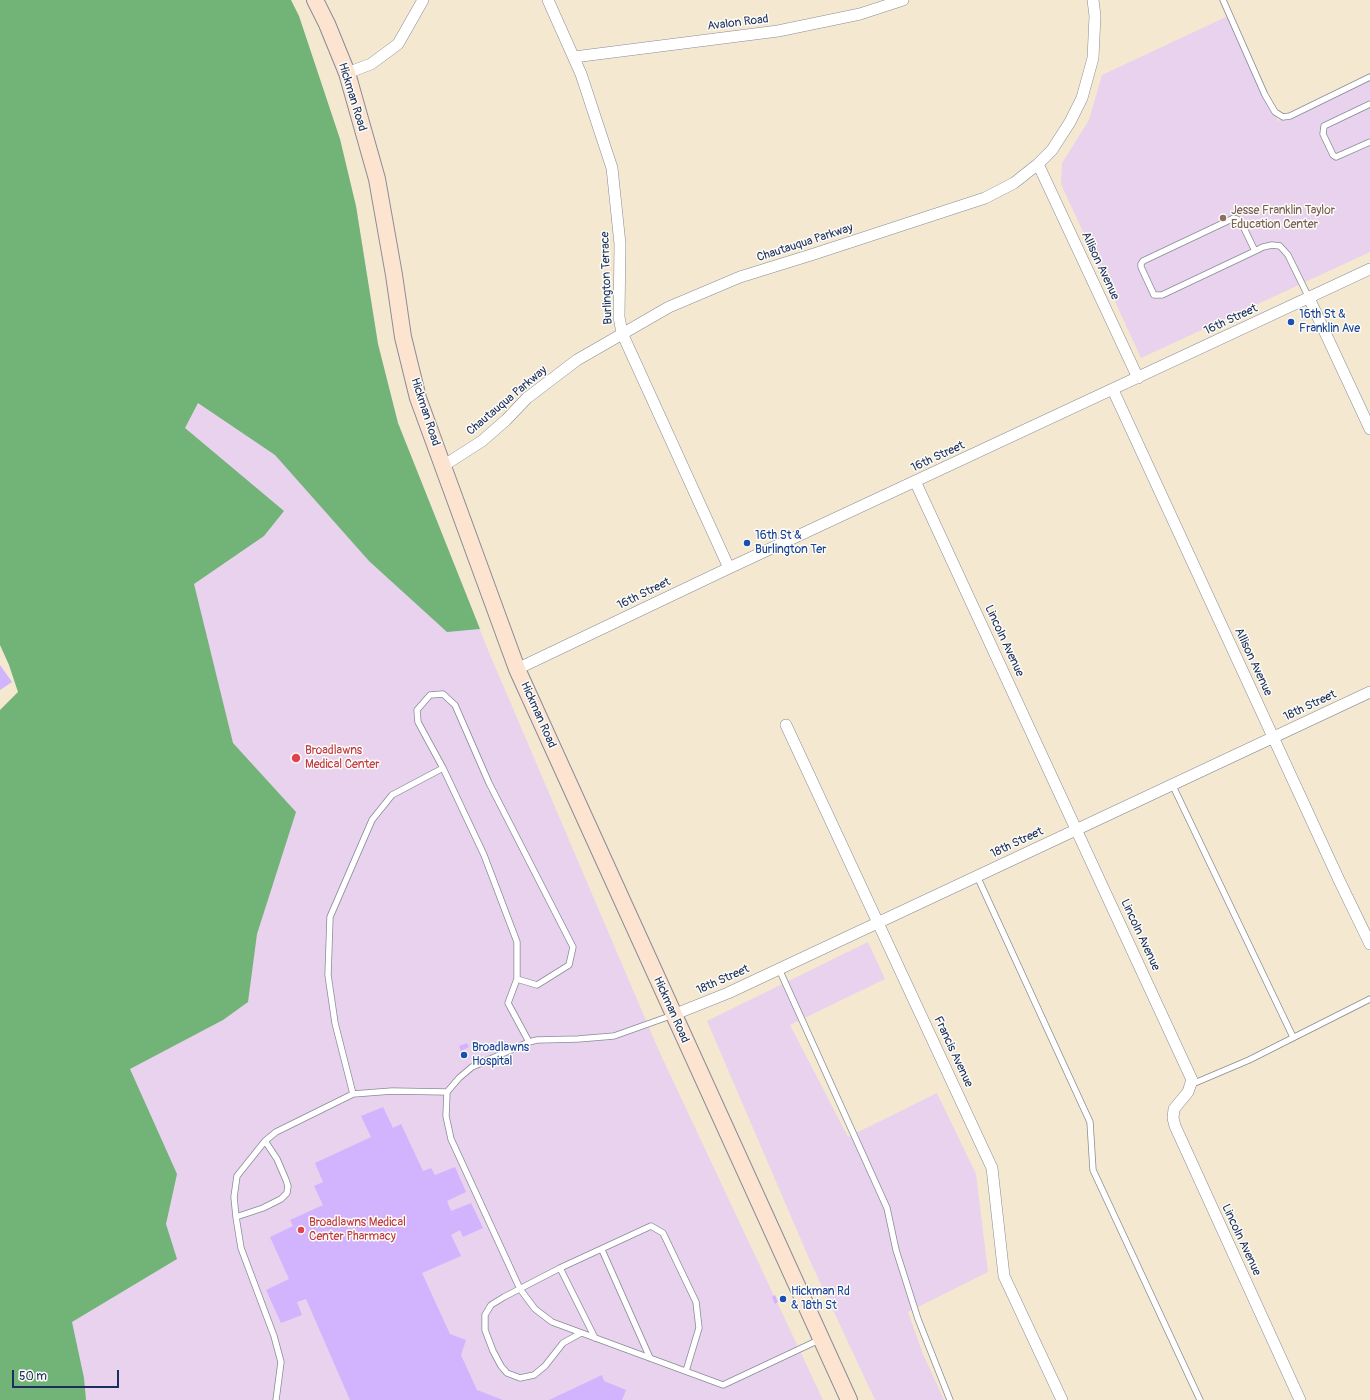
<!DOCTYPE html>
<style>
body{margin:0}
#map{position:relative;width:1370px;height:1400px;overflow:hidden;background:#f4e8d0;font-family:Pangolin,sans-serif}
canvas{display:block}
.scale{position:absolute;left:12px;top:1370px;width:107px;height:18px;box-sizing:border-box;border:2px solid #1b2f5e;border-top:0;padding-left:5px;font-size:12px;line-height:14px;white-space:nowrap;color:#1b2f5e;-webkit-text-stroke:3px #fdfcf7;paint-order:stroke}
</style>
<div id="map">
<canvas width="1370" height="1400"></canvas>
<div class="scale">50 m</div>
</div>
<script>
const g = document.querySelector('canvas').getContext('2d');
g.lineJoin = 'round';
function fill(path, color) { g.fillStyle = color; g.fill(path, 'evenodd'); }
const toPath = rows => new Path2D(rows.map(r => 'M' + r).join(''));
function strokePath(path, color, width, dash) { g.strokeStyle = color; g.lineWidth = width; g.lineCap = dash ? 'butt' : 'round'; g.setLineDash(dash || []); g.stroke(path); }
function drawText(font, color, halo, rows, align = 'center') {
  g.font = font + ' Pangolin,sans-serif'; g.lineWidth = 3; g.setLineDash([]); g.textBaseline = 'middle'; g.strokeStyle = halo; g.fillStyle = color; for (const [text, x, y, turn = 0] of rows) {
    g.save(); g.translate(x, y); g.rotate((+turn || 0) * Math.PI / 180); g.textAlign = isNaN(turn) ? turn : align; if (halo) g.strokeText(text, 0, 0); g.fillText(text, 0, 0); g.restore();
  }
}
const built = toPath([
 [1228,16,1278,121,1370,80,1370,252,1141,358,1061,184,1062,163,1089,120,1102,75],
 [356,206,378,344,398,423,488,650,659,1051,823,1400,0,1400,108,865,0,633,308,207],
 [868,942,885,979,790,1025,848,1137,937,1093,976,1174,988,1272,908,1312,923,1354,944,1400,875,1400,811,1263,707,1021]
]);
const forest = toPath([
 [0,0,291,0,299,16,340,139,356,206,378,344,398,423,480,629,447,632,369,561,275,455,198,403,185,428,284,511,264,536,194,584,233,743,296,812,257,934,248,1002,223,1020,130,1069,177,1174,166,1224,177,1259,72,1322,84,1378,86,1400,0,1400,0,710,18,692,9,665,0,645]
]);
const building = toPath([
 [0,665,12,682,0,690],
 [467,1043,469,1047,461,1051,459,1046],
 [383,1107,393,1128,401,1124,423,1171,431,1168,435,1175,455,1167,466,1192,447,1201,451,1211,471,1203,483,1228,463,1237,460,1230,451,1235,461,1256,422,1273,450,1334,466,1340,461,1355,477,1390,503,1400,350,1400,306,1299,297,1302,302,1315,281,1323,266,1290,289,1279,270,1237,293,1226,290,1220,323,1205,314,1186,323,1182,315,1163,371,1137,361,1116],
 [775,1295,778,1302,775,1304,772,1297],
 [602,1375,604,1381,626,1390,622,1400,549,1400]
]);
const lane = toPath([
 [1223,0,1265,95,1275,112,1283,117,1290,116,1370,77],
 [1370,104,1324,126,1323,134,1333,155,1336,157,1370,142],
 [1255,251,1241,222,1237,219,1234,218,1143,261,1141,264,1141,267,1154,295,1162,295,1255,251,1263,247,1272,245,1280,246,1288,255,1309,298],
 [443,768,418,722,417,710,430,695,443,694,455,705,489,783,573,947,569,965,537,985,517,979],
 [1172,784,1293,1037],
 [977,876,1090,1122,1093,1170,1200,1400],
 [779,969,887,1208,896,1250,918,1319,950,1400],
 [673,1015,614,1036,578,1039,537,1040,529,1042,472,1067,459,1078,447,1092,446,1116,451,1139,520,1289,535,1309,552,1322,723,1385,821,1339],
 [1190,1085,1249,1060,1370,999],
 [353,1094,335,1023,328,975,330,917,372,820,392,795,443,768,484,855,517,942,517,979,508,1003,529,1042],
 [236,1217,263,1208,281,1199,287,1193,288,1186,286,1180,277,1159,265,1141],
 [602,1250,650,1358],
 [560,1268,595,1338],
 [581,1333,563,1343,545,1366,534,1375,520,1378,507,1373,501,1366,493,1351,485,1330,485,1315,491,1305,504,1297,560,1268,651,1226,663,1233,696,1302,699,1328,686,1371],
 [276,1400,281,1362,274,1336,241,1248,236,1217,234,1197,237,1176,265,1141,276,1132,353,1094,392,1091,447,1092]
]);
const street = toPath([
 [548,0,581,74,612,168,620,244,619,317,622,333,729,568],
 [574,57,778,31,860,14,903,0],
 [347,73,371,64,398,44,423,0],
 [1038,164,1138,378],
 [1309,298,1370,429],
 [1113,390,1339,880,1370,944],
 [443,466,482,441,506,420,527,398,577,360,669,307,740,277,814,254,985,198,1014,183,1038,164,1052,150,1070,122,1082,98,1093,58,1095,16,1093,0],
 [915,481,1192,1080,1188,1092,1174,1109,1173,1118,1175,1126,1300,1400],
 [517,669,729,568,1370,269],
 [786,725,992,1168,1004,1276,1062,1400],
 [673,1015,728,993,1370,692]
]);
const secondary = toPath([
 [315,0,327,24,347,73,377,179,394,275,403,337,418,398,517,669,849,1400]
]);
const markers = [
 [1223,218,4,"#8d6e63"],
 [1291,322,4,"#1a4fb4"],
 [747,543,4,"#1a4fb4"],
 [296,758,5,"#e0444e"],
 [464,1055,4,"#1a4fb4"],
 [301,1230,4,"#e0444e"],
 [783,1299,4,"#1a4fb4"]
];
const streetNames = [
 ["Avalon Road",738,23,-7],
 ["Hickman Road",352,97,73],
 ["Chautauqua Parkway",805,243,-18],
 ["Allison Avenue",1100,266,65],
 ["Burlington Terrace",607,278,-92],
 ["16th Street",1231,320,-25],
 ["Chautauqua Parkway",507,401,-40],
 ["Hickman Road",425,412,72],
 ["16th Street",938,457,-25],
 ["16th Street",644,594,-26],
 ["Lincoln Avenue",1004,641,65],
 ["Allison Avenue",1253,662,65],
 ["18th Street",1310,706,-25],
 ["Hickman Road",538,715,66],
 ["18th Street",1017,843,-25],
 ["Lincoln Avenue",1140,935,65],
 ["18th Street",723,980,-24],
 ["Hickman Road",671,1010,66],
 ["Francis Avenue",953,1052,65],
 ["Lincoln Avenue",1241,1240,65]
];
const educationNames = [
 ["Jesse Franklin Taylor",1231,211],
 ["Education Center",1231,225]
];
const transitNames = [
 ["16th St &",1299,315],
 ["Franklin Ave",1299,329],
 ["16th St &",755,536],
 ["Burlington Ter",755,550],
 ["Broadlawns",472,1048],
 ["Hospital",472,1062],
 ["Hickman Rd",791,1292],
 ["& 18th St",791,1306]
];
const healthNames = [
 ["Broadlawns",305,751],
 ["Medical Center",305,765],
 ["Broadlawns Medical",309,1223],
 ["Center Pharmacy",309,1237]
];
fill(built, '#e8d2ee');
fill(forest, '#72b377');
fill(building, '#d1b4fd');
strokePath(lane, '#888c97', 7);
strokePath(street, '#888c97', 12);
strokePath(secondary, '#888c97', 18);
strokePath(lane, '#fff', 5.5);
strokePath(street, '#fff', 11);
strokePath(secondary, '#fde4d0', 16);
for (const [x, y, r, color] of markers) { const dot = new Path2D(); dot.arc(x, y, r, 0, 2 * Math.PI); g.fillStyle = color; g.fill(dot); strokePath(dot, '#fdfcf7', 1.5); }
drawText('12px', '#1b2f5e', '#fdfcf7', streetNames);
drawText('12px', '#785e54', '#fdfcf7', educationNames, 'left');
drawText('12px', '#164399', '#fdfcf7', transitNames, 'left');
drawText('12px', '#be3a42', '#fdfcf7', healthNames, 'left');
</script>
